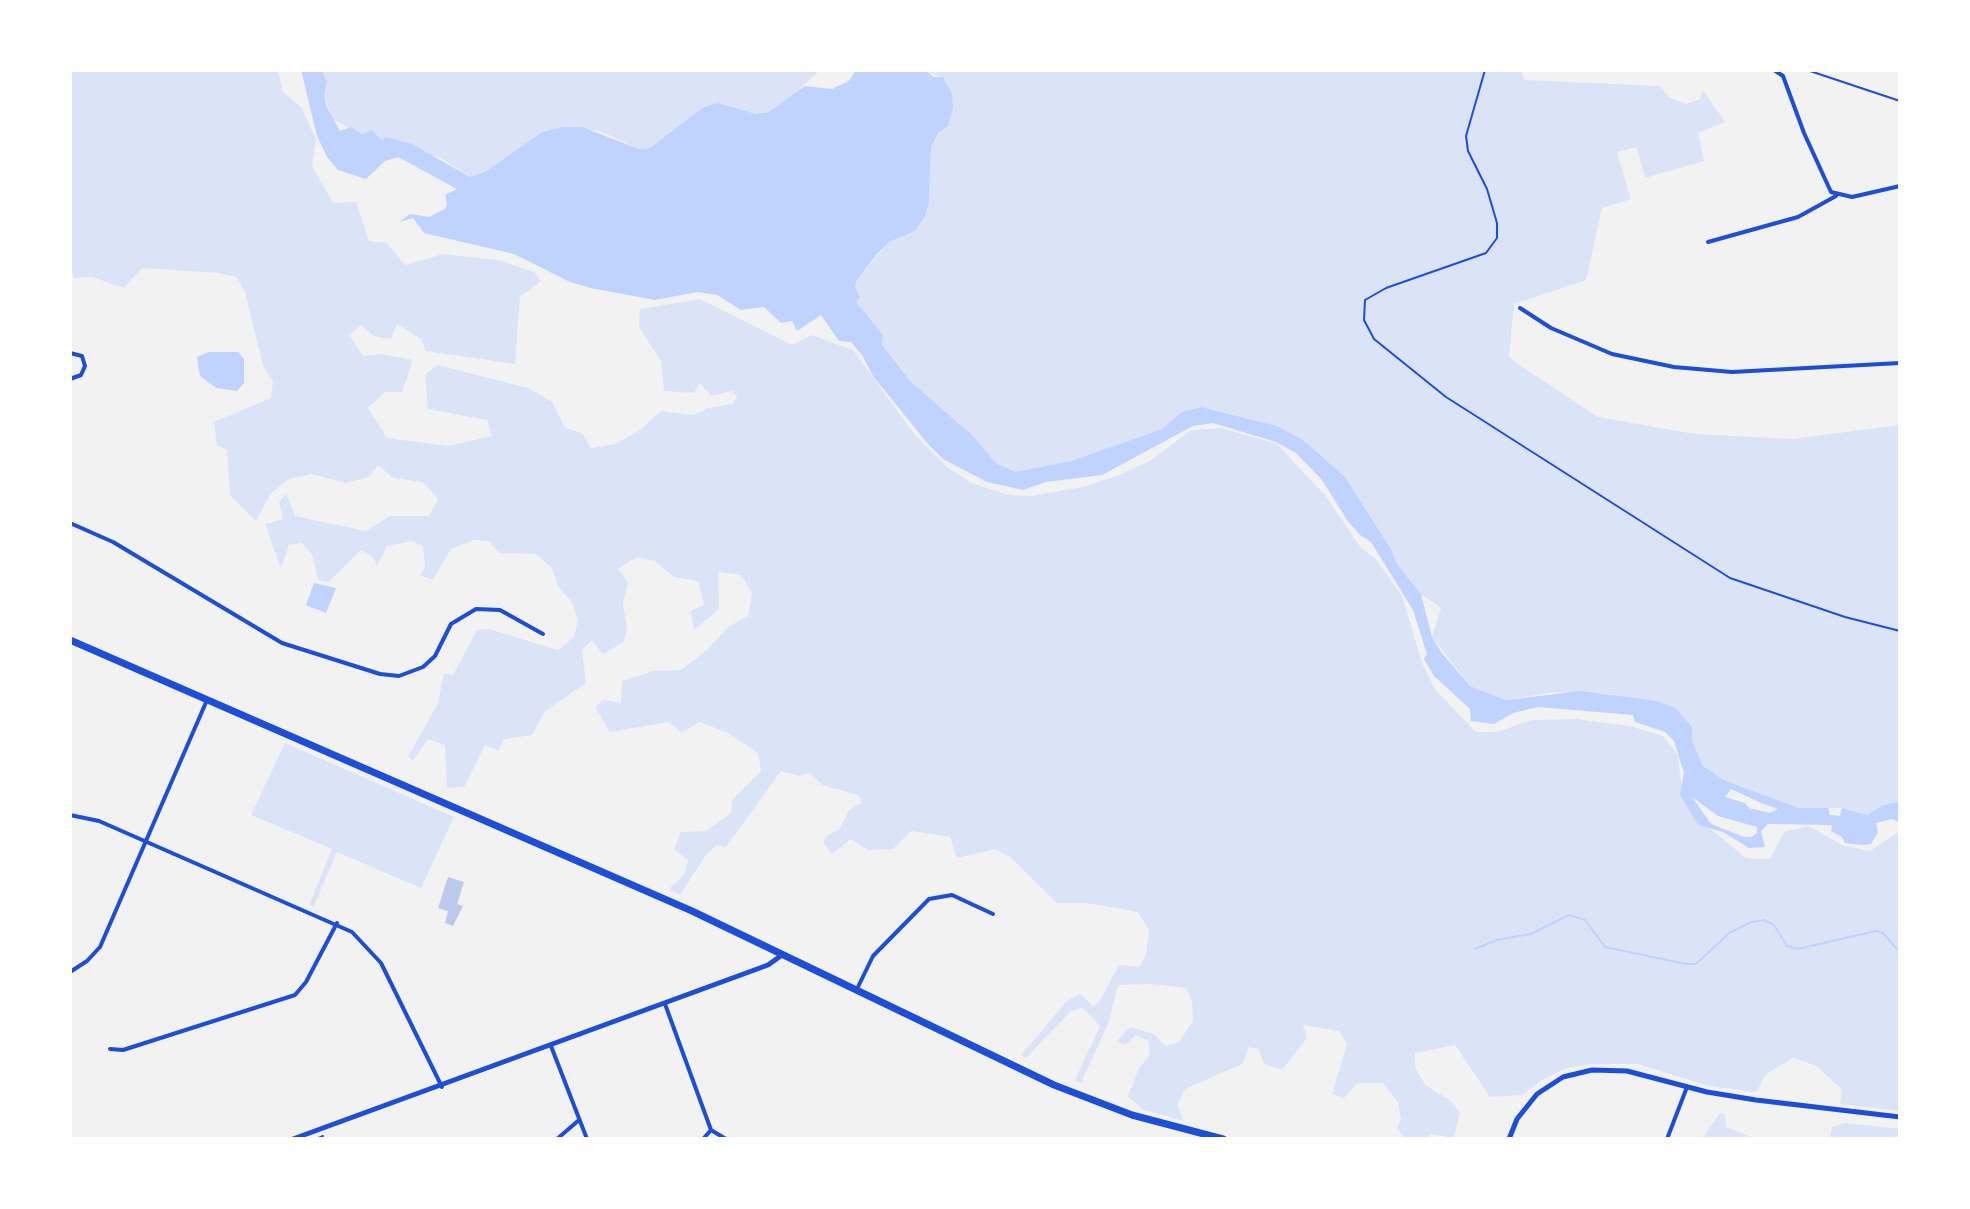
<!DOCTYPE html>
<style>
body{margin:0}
#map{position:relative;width:1970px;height:1209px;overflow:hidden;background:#f2f2f2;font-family:Figtree,sans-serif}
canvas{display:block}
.frame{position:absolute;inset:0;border:72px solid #fff;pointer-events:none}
</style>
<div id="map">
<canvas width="1970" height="1209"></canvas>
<div class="frame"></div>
</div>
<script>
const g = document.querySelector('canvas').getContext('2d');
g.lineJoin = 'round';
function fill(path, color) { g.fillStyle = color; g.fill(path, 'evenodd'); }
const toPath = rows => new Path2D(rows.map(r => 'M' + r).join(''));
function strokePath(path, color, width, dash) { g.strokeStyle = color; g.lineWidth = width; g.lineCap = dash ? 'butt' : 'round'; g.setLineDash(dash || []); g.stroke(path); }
const green = toPath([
 [70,70,278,70,283,92,301,107,316,139,312,166,333,203,356,202,369,241,387,243,405,265,443,254,498,260,534,272,541,281,520,297,515,364,426,351,421,339,397,324,391,339,373,336,361,325,349,335,363,356,381,354,413,360,402,392,385,392,368,408,387,438,448,446,492,436,487,420,428,409,425,374,438,365,528,388,552,402,565,428,582,433,591,448,615,444,641,429,661,411,693,415,708,408,733,404,737,396,733,391,711,396,700,383,694,393,664,391,661,361,639,327,640,309,700,299,792,345,812,335,853,350,915,435,947,467,972,483,1008,495,1030,496,1083,487,1121,474,1150,461,1191,430,1221,428,1277,444,1325,495,1361,548,1375,558,1402,596,1422,663,1436,691,1476,732,1497,732,1532,720,1576,719,1630,726,1663,736,1678,755,1681,782,1694,815,1746,858,1770,859,1784,832,1809,826,1844,846,1870,851,1900,831,1900,1111,1840,1104,1842,1090,1817,1066,1793,1058,1766,1074,1756,1092,1709,1086,1638,1064,1593,1064,1567,1068,1542,1080,1522,1095,1490,1097,1455,1045,1415,1053,1415,1067,1425,1085,1448,1099,1460,1112,1454,1138,1430,1134,1426,1139,1405,1139,1397,1128,1401,1120,1398,1102,1383,1083,1357,1083,1344,1098,1332,1094,1347,1044,1339,1031,1303,1025,1307,1038,1282,1070,1264,1064,1258,1049,1249,1047,1242,1064,1185,1089,1177,1105,1184,1121,1143,1110,1128,1096,1139,1068,1150,1055,1148,1041,1136,1035,1125,1045,1117,1041,1130,1027,1154,1034,1166,1046,1179,1042,1193,1021,1192,1001,1186,988,1153,984,1118,985,1108,1024,1081,1083,1075,1080,1100,1026,1083,1008,1071,1011,1026,1058,1021,1055,1067,1001,1080,994,1093,1006,1099,1002,1119,965,1139,967,1146,955,1149,930,1138,912,1086,903,1057,903,1010,857,995,849,957,858,950,837,933,834,911,831,893,849,868,850,851,839,832,854,823,843,828,835,839,830,849,810,862,803,858,795,822,785,810,773,799,776,781,771,726,847,716,845,706,855,680,895,669,889,684,875,688,860,674,849,681,832,706,831,731,813,732,800,761,771,758,753,728,733,700,722,681,733,669,722,610,732,595,707,603,700,621,703,622,681,654,671,681,670,708,649,728,627,748,616,752,593,741,575,718,572,719,609,694,630,691,611,704,605,698,581,674,577,655,561,637,557,618,569,628,582,623,604,627,627,624,642,603,654,592,640,582,650,586,683,545,711,532,735,504,739,498,751,485,745,464,787,447,788,445,745,428,739,413,761,408,757,438,703,444,673,453,675,477,630,489,629,558,650,574,637,578,620,572,602,558,586,552,568,536,554,499,553,489,541,474,540,451,549,433,580,420,575,425,567,423,546,412,541,387,546,377,566,373,557,361,550,329,582,318,580,312,554,302,543,289,545,281,569,265,524,283,519,279,502,286,494,295,516,366,531,390,516,429,516,438,499,423,482,393,478,378,465,369,477,346,483,311,474,289,479,271,493,256,521,230,495,227,450,217,445,214,422,271,398,273,381,263,366,245,292,236,277,218,273,142,268,124,288,92,277,74,278,70,267],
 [322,70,820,70,784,104,769,112,756,114,718,103,704,107,674,133,650,148,639,149,600,131,562,127,542,132,485,172,470,177,441,158,382,140,378,135,358,133,333,119,324,96,327,82],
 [925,70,1520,70,1525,80,1660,86,1669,97,1686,104,1700,99,1703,90,1725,122,1698,133,1704,161,1645,178,1637,147,1617,152,1631,199,1602,208,1586,280,1514,304,1509,358,1598,417,1695,434,1792,439,1900,425,1900,801,1881,806,1867,815,1842,808,1799,808,1724,780,1703,766,1692,740,1611,694,1555,692,1506,700,1470,686,1432,637,1441,608,1421,594,1397,564,1391,549,1345,477,1321,456,1277,426,1201,407,1162,429,1071,461,1028,472,1016,472,997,464,972,435,910,381,882,343,882,334,855,302,860,297,855,287,857,280,889,242,915,231,929,202,931,148,953,107,946,80],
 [285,743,454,817,421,888,337,852,314,906,309,905,332,849,251,815],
 [1720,1113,1725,1114,1726,1127,1757,1139,1702,1139],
 [1845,1123,1900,1129,1900,1139,1830,1139,1832,1127]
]);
const water = toPath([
 [301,70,322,70,327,82,324,96,327,107,340,131,351,127,362,134,372,130,382,140,386,137,412,144,470,177,485,172,542,132,562,127,582,127,639,149,650,148,704,107,718,103,756,114,769,112,805,86,832,89,849,81,856,70,925,70,934,77,943,77,952,93,953,107,948,126,938,133,931,148,929,202,925,216,915,231,889,242,877,254,857,280,855,287,860,297,856,302,883,335,882,344,910,381,972,435,997,464,1016,472,1071,461,1162,429,1182,412,1201,407,1277,426,1303,440,1345,477,1391,549,1397,564,1421,594,1432,637,1441,652,1470,686,1506,700,1581,691,1656,701,1675,708,1692,727,1692,740,1703,766,1724,780,1799,808,1828,808,1830,815,1840,816,1842,808,1867,815,1881,806,1900,801,1900,823,1892,819,1876,823,1878,832,1871,844,1863,845,1845,843,1842,837,1831,831,1832,825,1768,824,1761,831,1765,847,1749,848,1723,832,1698,825,1680,795,1684,773,1674,741,1665,732,1635,722,1633,715,1538,707,1513,713,1494,724,1471,721,1470,709,1434,676,1424,659,1427,654,1413,610,1371,542,1360,535,1347,520,1322,480,1296,453,1276,442,1213,423,1193,426,1102,475,1046,482,1023,490,987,482,943,459,927,443,873,376,862,355,851,342,839,341,821,315,797,331,792,321,781,323,764,307,741,310,717,295,697,292,655,300,591,288,570,282,514,254,424,233,413,218,399,222,410,214,429,217,445,209,447,204,445,195,457,189,398,157,385,161,366,179,338,170,327,157,317,136],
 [1731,789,1761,803,1778,809,1770,813,1749,808,1745,803,1725,797],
 [1692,797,1718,816,1757,827,1757,833,1751,837,1744,837,1711,824],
 [209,352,238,352,244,359,244,383,237,391,216,388,200,376,197,357],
 [314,583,336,588,326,613,306,605]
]);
const stream = toPath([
 [1475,949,1497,940,1531,934,1569,915,1585,920,1605,947,1686,964,1696,964,1729,933,1751,922,1764,920,1774,925,1787,946,1798,949,1876,931,1883,933,1900,953]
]);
const building = toPath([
 [448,877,464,882,457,904,463,906,453,926,445,923,448,911,438,908]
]);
const path = toPath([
 [1485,70,1466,136,1468,151,1487,189,1497,223,1497,238,1486,253,1386,288,1365,300,1364,320,1374,339,1446,397,1730,578,1845,617,1900,631],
 [1807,70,1900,101],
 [316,1139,323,1136]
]);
const minor = toPath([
 [1774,70,1783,76,1804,133,1831,192,1852,197,1900,186],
 [1708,242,1798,217,1836,196],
 [1520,308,1551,328,1612,354,1674,367,1732,372,1900,363],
 [70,353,82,356,85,366,81,375,70,379],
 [70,523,113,542,282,643,380,674,399,676,423,667,435,656,451,624,476,609,500,610,543,634],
 [70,815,99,821,352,932,381,963,442,1087],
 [70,972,87,961,100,947,207,700],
 [857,989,873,956,929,899,952,895,993,914],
 [665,1004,711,1130],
 [551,1046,587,1139],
 [110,1049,123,1050,295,995,306,982,337,923],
 [711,1130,726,1139],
 [557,1139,579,1120],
 [703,1139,711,1130],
 [1667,1139,1687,1087]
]);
const tertiary = toPath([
 [293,1139,768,965,782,955],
 [1509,1139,1517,1119,1537,1094,1563,1077,1592,1070,1627,1071,1707,1092,1756,1100,1900,1117]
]);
const trunk = toPath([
 [70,640,692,911,1054,1085,1132,1115,1223,1139]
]);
fill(green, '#dbe4f7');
fill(water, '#bfd3fe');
strokePath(stream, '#bfd3fe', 2);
fill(building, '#bdc9ec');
strokePath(path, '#1d4ed8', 2);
strokePath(minor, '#1d4ed8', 4);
strokePath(tertiary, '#1d4ed8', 5);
strokePath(trunk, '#1d4ed8', 7);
</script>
